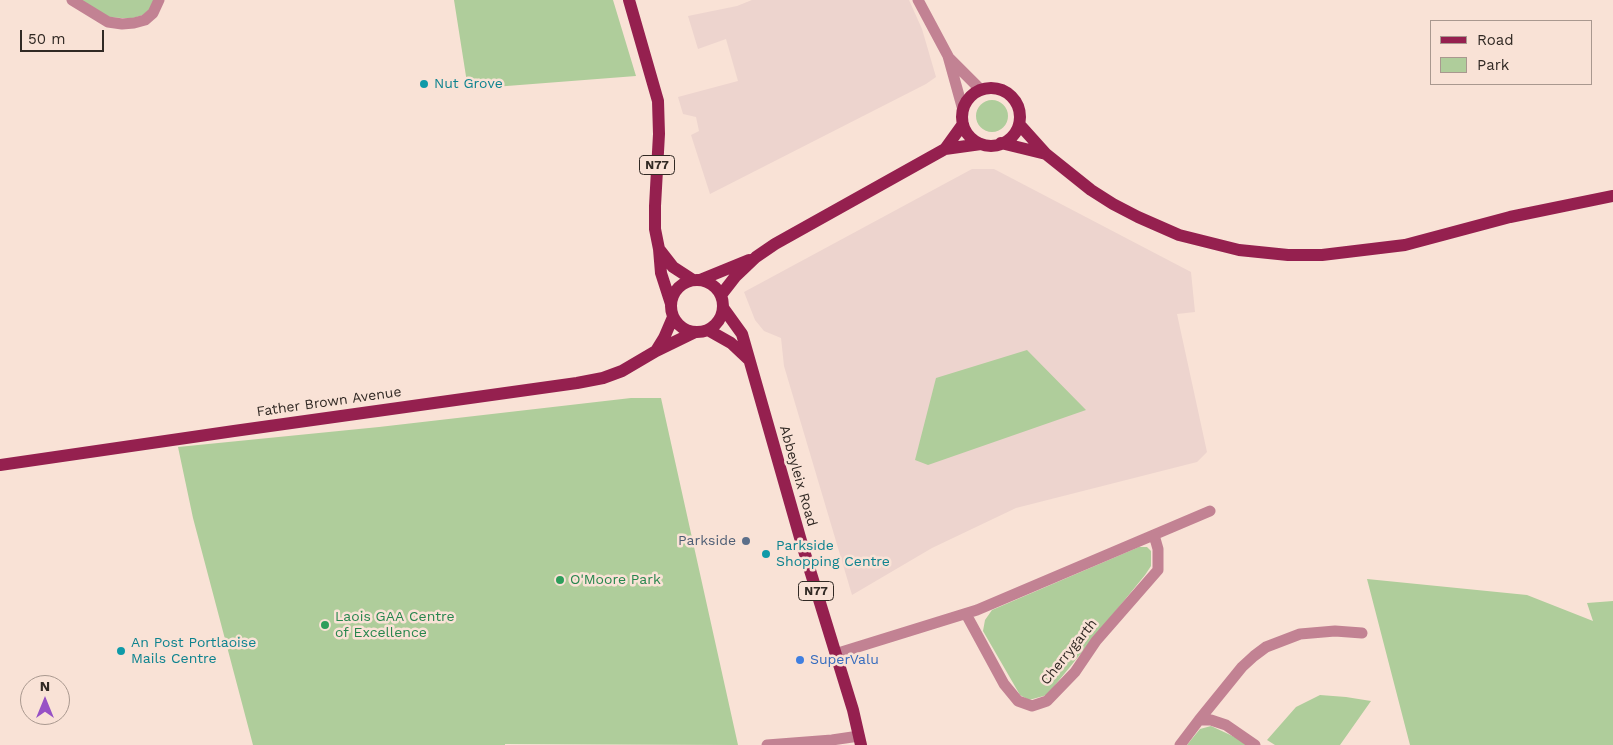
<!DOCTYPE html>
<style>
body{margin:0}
#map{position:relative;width:1613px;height:745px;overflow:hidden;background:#f9e2d6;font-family:"Work Sans",sans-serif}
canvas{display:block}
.legend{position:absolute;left:1430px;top:20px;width:162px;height:65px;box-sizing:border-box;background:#f9e2d6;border:1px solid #a9988f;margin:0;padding:6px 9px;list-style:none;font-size:15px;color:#312924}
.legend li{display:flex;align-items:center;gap:10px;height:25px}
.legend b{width:25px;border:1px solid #a9988f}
.north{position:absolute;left:20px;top:675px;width:50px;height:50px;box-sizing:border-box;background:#f9e2d6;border:1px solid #a9988f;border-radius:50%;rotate:0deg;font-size:14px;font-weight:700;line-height:20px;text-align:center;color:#312924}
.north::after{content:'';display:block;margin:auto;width:18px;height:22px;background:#9751c5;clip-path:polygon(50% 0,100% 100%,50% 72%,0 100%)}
.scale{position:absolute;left:20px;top:30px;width:84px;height:22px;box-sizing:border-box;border:2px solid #312924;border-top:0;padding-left:6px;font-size:15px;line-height:18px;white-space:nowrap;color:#312924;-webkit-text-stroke:4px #f9e2d6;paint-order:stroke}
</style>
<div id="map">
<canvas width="1613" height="745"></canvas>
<ul class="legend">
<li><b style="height:6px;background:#95204f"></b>Road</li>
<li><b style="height:14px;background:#afcd9b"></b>Park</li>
</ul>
<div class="north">N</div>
<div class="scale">50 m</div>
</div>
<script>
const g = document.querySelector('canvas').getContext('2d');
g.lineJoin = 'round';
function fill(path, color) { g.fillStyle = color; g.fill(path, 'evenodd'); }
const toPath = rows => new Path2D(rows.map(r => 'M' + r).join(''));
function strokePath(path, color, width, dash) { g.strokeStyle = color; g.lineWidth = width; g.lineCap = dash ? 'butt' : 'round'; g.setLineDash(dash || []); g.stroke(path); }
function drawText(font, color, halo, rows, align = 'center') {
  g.font = font + ' "Work Sans",sans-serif'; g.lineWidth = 5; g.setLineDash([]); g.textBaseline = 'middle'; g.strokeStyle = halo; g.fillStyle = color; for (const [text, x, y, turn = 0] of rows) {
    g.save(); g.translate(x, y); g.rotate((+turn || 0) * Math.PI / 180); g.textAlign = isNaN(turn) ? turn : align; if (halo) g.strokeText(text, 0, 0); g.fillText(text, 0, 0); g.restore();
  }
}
const industrial = toPath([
 [752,0,909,0,922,29,936,77,926,84,710,194,691,135,699,131,696,117,683,114,678,97,738,81,726,39,698,49,688,16,737,6],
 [972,169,994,169,1191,272,1195,312,1177,314,1207,452,1197,462,1016,508,932,548,852,595,784,366,781,338,764,331,755,320,744,292]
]);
const green = toPath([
 [81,0,154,0,151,8,143,15,133,18,121,18,108,17],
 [454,0,613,0,636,76,468,89],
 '976 116a16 16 0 1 1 32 0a16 16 0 1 1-32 0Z',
 [1027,350,1086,410,928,465,915,460,936,378],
 [631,398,661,398,738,745,505,744,505,745,253,745,193,518,178,447,379,427],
 [1139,547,1147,547,1151,551,1151,566,1145,575,1047,695,1029,700,1020,695,983,631,985,620,992,610],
 [1367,579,1527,595,1593,621,1587,603,1613,601,1613,745,1410,745],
 [1320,695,1346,697,1371,701,1340,745,1275,745,1267,740,1296,707],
 [1211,726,1239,739,1248,745,1187,745,1200,729]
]);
const minor = toPath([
 [72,0,108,22,122,24,134,23,145,20,153,13,159,0],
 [918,0,948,56,963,110],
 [949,58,981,90],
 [966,614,1004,684,1018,701,1032,706,1047,701,1075,672,1096,641,1158,570,1158,549,1154,535],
 [835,654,977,610,1210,511],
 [1199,720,1242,667,1254,656,1266,647,1300,634,1335,631,1362,633],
 [767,745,832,740,859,736],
 [1180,745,1199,720,1211,720,1226,725,1255,745]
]);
const major = toPath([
 [629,0,658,101,659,134,655,206,655,229,659,249,661,273,671,304],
 '962 117a29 29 0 1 1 58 0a29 29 0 1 1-58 0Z',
 [1019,124,1046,154,1091,190,1113,204,1138,217,1179,235,1239,250,1288,255,1322,255,1405,245,1510,217,1613,196],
 [1001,143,1046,154],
 [945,149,963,124],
 [659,249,673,267,693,280],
 '671 306a26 26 0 1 1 52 0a26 26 0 1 1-52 0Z',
 [700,280,749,260],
 [721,295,735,277,756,257,775,244,945,149,981,144],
 [724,309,742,334,801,541,853,710,861,745],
 [708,330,731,343,748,359],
 [656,351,664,338,673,317],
 [0,465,234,431,577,383,603,378,622,371,656,351,695,332]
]);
const markers = [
 [424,84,5,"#0f9aa8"],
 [746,541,5,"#5c6f8a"],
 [766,554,5,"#0f9aa8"],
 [560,580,5,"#2e9e5b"],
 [325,625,5,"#2e9e5b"],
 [121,651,5,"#0f9aa8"],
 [800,660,5,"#3f7fe0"]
];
const shields = [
 [657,165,35],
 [816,591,35]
];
const shieldNames = [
 ["N77",657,165],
 ["N77",816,591]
];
const cultureNames = [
 ["Nut Grove",434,84],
 ["Parkside",776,546],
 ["Shopping Centre",776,562],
 ["An Post Portlaoise",131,643],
 ["Mails Centre",131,659]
];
const streetNames = [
 ["Father Brown Avenue",329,402,-8],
 ["Abbeyleix Road",798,476,74],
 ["Cherrygarth",1069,652,-51]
];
const serviceNames = [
 ["Parkside",736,541]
];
const leisureNames = [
 ["O'Moore Park",570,580],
 ["Laois GAA Centre",335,617],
 ["of Excellence",335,633]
];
const shopNames = [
 ["SuperValu",810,660]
];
fill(industrial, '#edd4ce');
fill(green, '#afcd9b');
strokePath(minor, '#c28293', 11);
strokePath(major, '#95204f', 12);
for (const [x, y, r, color] of markers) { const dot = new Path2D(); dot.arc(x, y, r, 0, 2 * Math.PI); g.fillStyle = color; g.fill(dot); strokePath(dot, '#f9e2d6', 2); }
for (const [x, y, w] of shields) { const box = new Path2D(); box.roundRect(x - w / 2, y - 9.5, w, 19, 4); g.fillStyle = '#f9e2d6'; g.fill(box); strokePath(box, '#312924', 1); }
drawText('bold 12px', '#312924', null, shieldNames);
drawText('14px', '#0d838f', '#f9e2d6', cultureNames, 'left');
drawText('14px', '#312924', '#f9e2d6', streetNames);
drawText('14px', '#4e5e75', '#f9e2d6', serviceNames, 'right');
drawText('14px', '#27864d', '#f9e2d6', leisureNames, 'left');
drawText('14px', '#366cbe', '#f9e2d6', shopNames, 'left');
</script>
